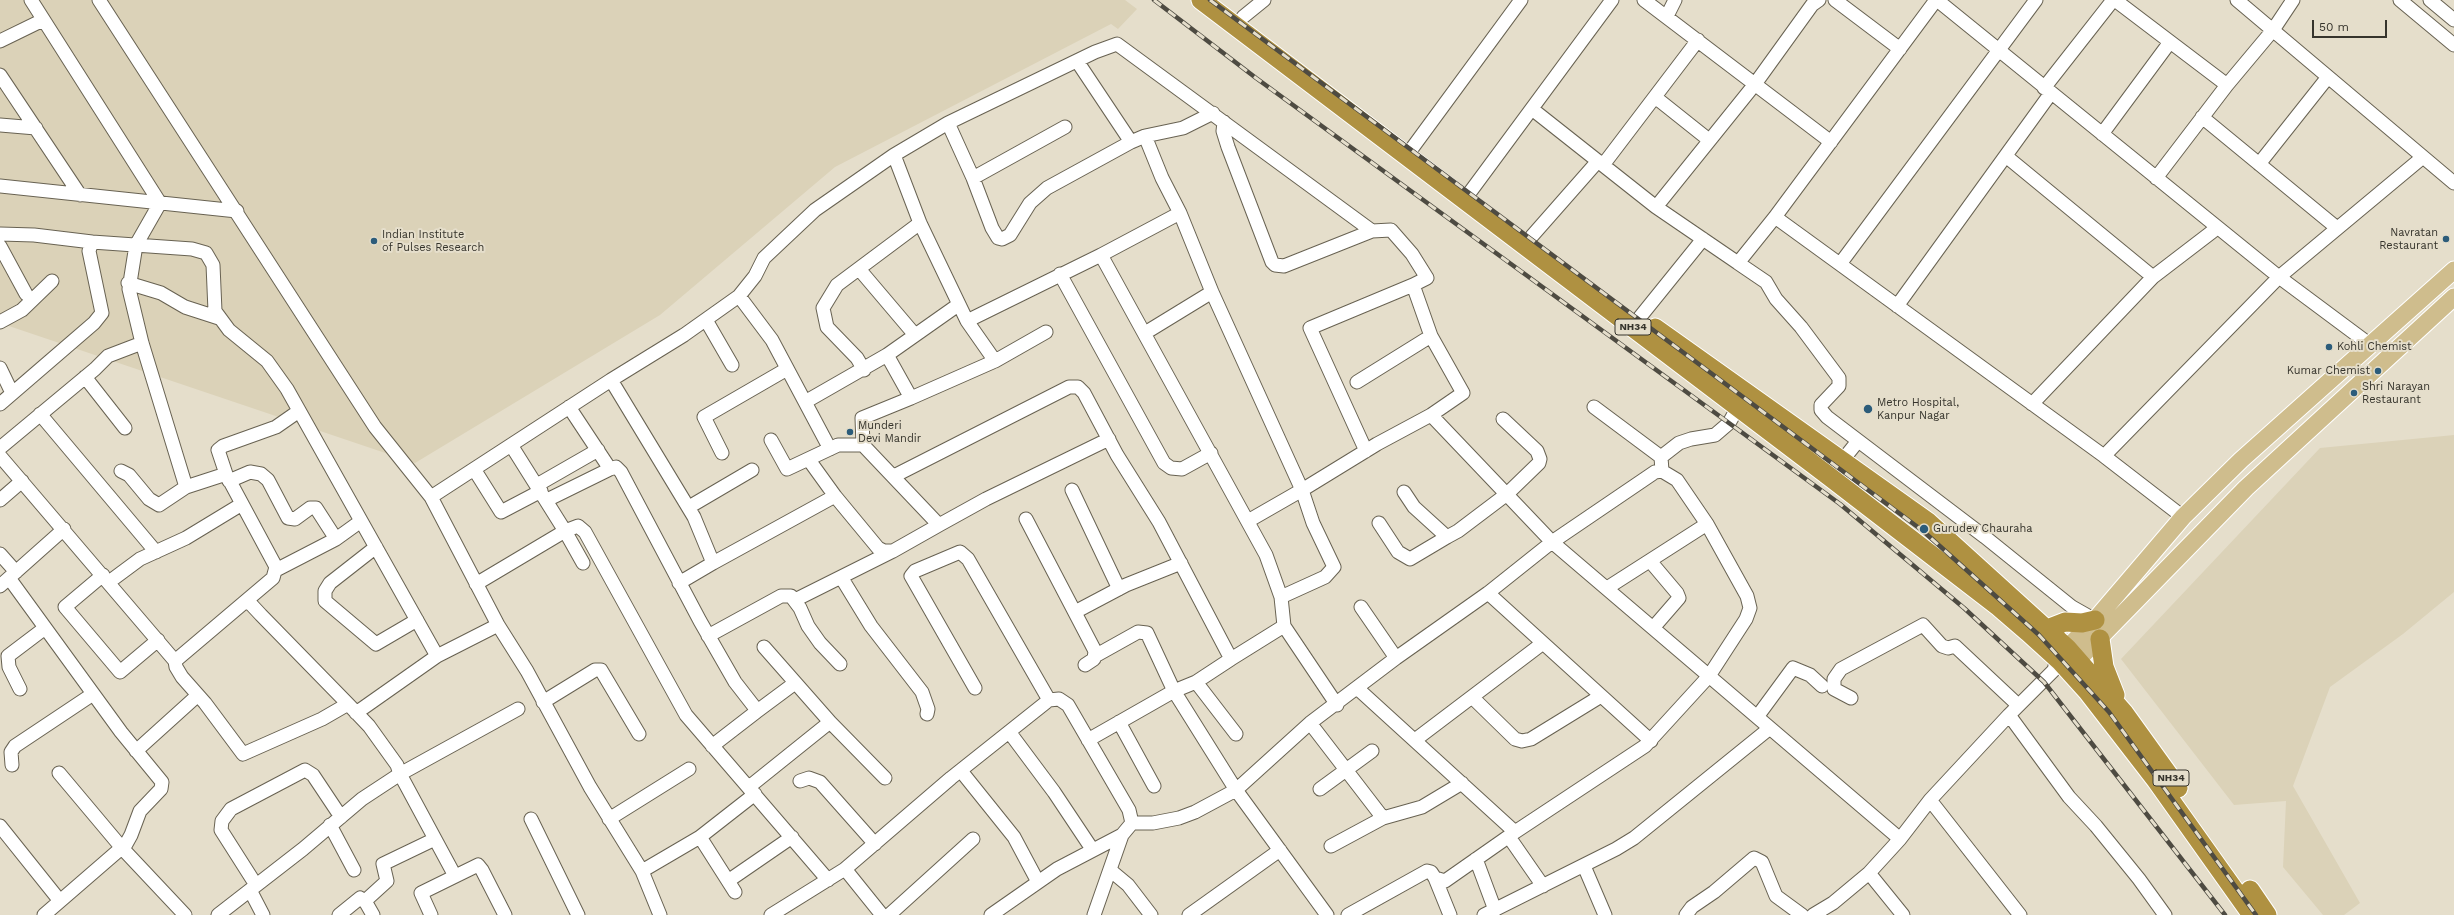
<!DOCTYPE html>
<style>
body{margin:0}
#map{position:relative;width:2454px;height:915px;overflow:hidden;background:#e5decb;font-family:"Work Sans",sans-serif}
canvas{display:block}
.scale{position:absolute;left:2312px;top:20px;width:75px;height:18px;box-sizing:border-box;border:2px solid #36342c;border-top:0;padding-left:5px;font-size:12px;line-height:14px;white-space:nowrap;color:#36342c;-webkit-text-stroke:3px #e5decb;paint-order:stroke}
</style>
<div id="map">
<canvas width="2454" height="915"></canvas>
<div class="scale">50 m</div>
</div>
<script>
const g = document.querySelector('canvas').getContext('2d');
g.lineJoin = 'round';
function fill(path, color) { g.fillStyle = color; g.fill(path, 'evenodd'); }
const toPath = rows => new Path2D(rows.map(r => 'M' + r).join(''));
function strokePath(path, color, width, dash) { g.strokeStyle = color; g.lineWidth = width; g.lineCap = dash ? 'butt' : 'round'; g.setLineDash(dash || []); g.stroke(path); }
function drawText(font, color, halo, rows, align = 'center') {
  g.font = font + ' "Work Sans",sans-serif'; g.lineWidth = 4; g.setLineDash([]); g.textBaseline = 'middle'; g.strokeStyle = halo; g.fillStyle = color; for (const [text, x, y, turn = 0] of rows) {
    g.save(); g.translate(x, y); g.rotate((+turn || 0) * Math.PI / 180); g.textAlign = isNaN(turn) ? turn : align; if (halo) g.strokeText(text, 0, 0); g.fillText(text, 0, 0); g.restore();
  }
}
const built = toPath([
 [0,0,1125,0,1137,9,1118,29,1111,24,835,167,660,315,415,463,0,323],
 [2454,435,2454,592,2403,634,2330,687,2293,786,2360,903,2344,915,2323,915,2283,867,2286,801,2234,805,2121,659,2320,448]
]);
const minor = toPath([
 [31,0,160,203,136,245,129,289,142,343,186,487],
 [99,0,375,427,431,497,611,380],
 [1644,0,1831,142],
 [1835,0,1900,49],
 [1937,0,2279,277,2369,344],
 [2115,0,2227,85],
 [2237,0,2454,183],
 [2400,0,2454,45],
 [2430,0,2454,20],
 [1667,16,1675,0],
 [1243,17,1264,0],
 [0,41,43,20],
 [1077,61,1131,142],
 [0,75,80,195],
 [2044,88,2113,0],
 [1655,97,1709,140],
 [1532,109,1656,207,1738,263,1775,217,1936,0],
 [2202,117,2337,228],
 [0,125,36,128],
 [1065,127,973,178,992,228,998,238,1002,239,1010,235,1030,203,1047,188,1131,142,1145,136,1183,128,1213,113],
 [2102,134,2170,42],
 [1413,147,1521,0],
 [894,155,948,123],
 [2007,157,2153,277],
 [2259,164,2328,77],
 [1603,165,1698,40],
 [973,178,948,123,1095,52,1117,44,1372,231],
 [2156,178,2227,85,2273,30,2293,0],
 [0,186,237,211],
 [1465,199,1612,0],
 [1656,207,1755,84,1812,5,1819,0],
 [1180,213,1212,292,1302,490,1377,444,1431,415,1463,393,1431,336,1413,285,1427,278,1412,254,1391,230,1372,231,1284,266,1275,265,1272,262,1228,147,1223,131,1224,122],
 [1775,217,2104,456,2183,517],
 [0,234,34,235,92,242],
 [1532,236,1598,161],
 [0,246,26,294],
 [1101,255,1266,555,1281,597,1284,626],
 [1738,263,1766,282,1776,299,1801,327,1839,378,1839,386,1821,405,1821,410,1827,417,1985,537,2072,607,2095,620],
 [1840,264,2036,0],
 [859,269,915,335],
 [1060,274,1164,463,1171,468,1182,469,1211,453],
 [128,283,161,293,185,307,219,318],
 [739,296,772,340,830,449],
 [958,305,887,355,911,398,995,361,967,321],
 [1897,306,2051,93],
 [1640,317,1703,239],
 [706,320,732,365],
 [0,322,22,310,52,281],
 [1145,333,1212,292],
 [995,361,1046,332],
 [0,368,12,393],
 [864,370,857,358,827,327,823,308,837,285,920,223],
 [85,377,125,428],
 [1357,382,1431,336],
 [805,402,887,355],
 [0,404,94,323,102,313,89,251,92,242,192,249,206,253,213,265,215,311,229,330,267,361,287,389,437,656],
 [2032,404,2153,277,2217,228],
 [569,407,610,469,616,467,621,472,700,621,735,682,756,709,756,712,712,746],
 [40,414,156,552],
 [1431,415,1552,542,1655,472,1662,471],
 [771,440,787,469,838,445,863,445,939,525,893,551,884,551,878,548,835,496,713,563,694,517,611,380,684,335,739,296,755,276,764,258,815,210,894,155,920,223,967,321,1101,255,1180,213,1162,178,1145,136],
 [511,445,565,531,578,526,585,532,686,715,828,880],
 [863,445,862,418,911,398],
 [0,448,95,369,108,356,142,343],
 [1366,451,1310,328,1413,285],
 [722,453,704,417,787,369],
 [0,456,175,661],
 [2104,456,2279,277,2423,157],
 [1661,457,1679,443,1691,439,1715,435,1729,423,1738,407],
 [809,460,835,496],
 [1838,466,1858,441],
 [474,469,501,512,541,491],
 [121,471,129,475,149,499,159,505,186,487,226,474],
 [894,476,1069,387,1078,387,1084,393,1117,455,1159,522,1231,659,1284,626,1337,705],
 [229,481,250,472,261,474,268,480,288,518,295,519,310,508,316,508,336,539],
 [537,485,598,450],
 [1072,490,1119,589],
 [1404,492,1414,507,1447,537,1458,531,1507,494,1539,463,1540,459,1537,451,1503,419],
 [431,497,498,625,527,671,590,787,642,871,660,915],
 [0,500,22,481],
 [547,500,610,469],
 [689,507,752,470],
 [1026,519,1095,651,1094,659,1085,665],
 [1248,521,1302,490,1313,523,1334,567,1325,577,1281,597],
 [1379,523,1398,552,1410,559,1447,537],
 [939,525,986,499,1109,439],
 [376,547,330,583,325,591,325,601,376,644,417,620],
 [0,554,16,572],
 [1650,561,1677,593,1679,598,1653,628],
 [276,570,336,539,361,521],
 [103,575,65,607,120,672,158,640],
 [841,577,871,626,922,692,928,709,927,714],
 [9,578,121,732,162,782,161,789,140,811,131,835,126,844,44,915],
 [109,582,140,559,186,538,242,504],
 [679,583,713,563],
 [476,584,565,531,583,563],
 [0,586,64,529],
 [1607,588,1707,524],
 [1488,593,1651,741],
 [247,600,273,578,276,567,226,474,218,450,223,446,276,427,299,411],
 [795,600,893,551],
 [1361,607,1396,658],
 [1075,612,1126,585,1181,563],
 [708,636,781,596,791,596,800,608,808,626,820,643,840,664],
 [1095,656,1138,632,1147,633,1174,691,1236,790,1195,812,1179,818,1153,823,1132,823],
 [1196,682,1236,734],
 [975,688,911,576,915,571,960,552,968,559,1049,700],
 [1357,688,1515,832,1645,746,1709,676,1746,619,1750,608,1747,596,1707,524,1677,480,1662,471,1661,457,1594,407],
 [20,689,9,667,8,656,45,628],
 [1472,697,1515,739,1522,741,1531,739,1601,696],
 [1851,698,1834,689,1834,679,1841,669,1923,625,1942,646,1948,648,1955,646,2018,705],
 [543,702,595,670,601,670,639,734],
 [348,704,322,719,243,754,205,703,182,677,176,667,175,661,247,600,261,615,348,704,369,726,397,765,400,774,455,876],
 [756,712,795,683],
 [356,713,437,656,498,625],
 [2009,715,2069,797,2096,826,2139,879,2165,915],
 [1757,717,1793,668,1810,675,1822,686],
 [830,722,885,778],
 [1119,722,1154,786],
 [1310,723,1383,818,1422,807,1462,783],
 [1010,733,1054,792,1092,849],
 [1088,740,1174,691,1196,682,1231,659],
 [1415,740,1543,643],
 [136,751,198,695],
 [12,765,11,752,15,746,93,694],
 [961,771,1014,837,1038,882],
 [59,773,122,848,185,915],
 [800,781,809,778,820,782,875,844],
 [749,787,830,722,764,647],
 [1320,789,1372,751],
 [1930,800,2020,915],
 [531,819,578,915],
 [609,819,689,769],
 [330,825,354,870],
 [0,826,60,901],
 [700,837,735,892],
 [1509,837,1543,886],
 [1331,846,1383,818],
 [1476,859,1495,910],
 [1584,866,1605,915],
 [845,869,882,915],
 [1110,870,1128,885,1151,915],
 [642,871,700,837,755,794],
 [1435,878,1450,915],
 [728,881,792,837],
 [256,885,221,830,222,821,231,809,305,770,313,775,341,817],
 [250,890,263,915],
 [365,901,387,881,383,864,435,839],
 [218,915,303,849,362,799,400,774,518,709],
 [339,915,360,898,365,901,373,915],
 [431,915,421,893,478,865,482,870,505,915],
 [771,915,845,869,951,778,1044,704,1049,700,1059,699,1068,705,1129,810,1132,823,1122,835,1057,869,991,915],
 [889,915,973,839],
 [1094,915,1122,835],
 [1189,915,1280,850],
 [1327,915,1236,790,1310,723,1396,658,1488,593,1552,542,1900,839],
 [1348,915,1427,871,1431,872,1435,878,1445,881,1515,832],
 [1484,915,1616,849,1634,838,1770,728],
 [1686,915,1692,907,1714,892,1754,858,1762,862,1776,896,1802,915],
 [1813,915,1833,903,1869,873],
 [1903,915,1869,873,1900,839,1930,800,2009,715,2054,670,2057,658]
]);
const major = toPath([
 [2057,658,2095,620,2183,517,2241,460,2454,270],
 [2068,670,2246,488,2454,297]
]);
const highway = toPath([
 [1201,0,1830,477,1999,607,2028,632,2060,661,2088,692,2156,780,2252,915],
 [1655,328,1928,522,2067,648,2124,713,2178,788],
 [2047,629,2065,622,2082,623,2095,620],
 [2100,639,2104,667,2115,695],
 [2250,890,2267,915]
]);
const rail = toPath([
 [1154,0,1256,78,1840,504,1964,608,2044,682,2225,915],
 [1210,0,1923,531,2039,635,2109,712,2256,915]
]);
const markers = [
 [2446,239,4,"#2c5c7a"],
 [374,241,4,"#2c5c7a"],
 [2329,347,4,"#2c5c7a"],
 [2378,371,4,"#2c5c7a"],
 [2354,393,4,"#2c5c7a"],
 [1868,409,5,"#2c5c7a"],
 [850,432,4,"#2c5c7a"],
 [1924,529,5,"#2c5c7a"]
];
const shields = [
 [1633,327,36],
 [2171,778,36]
];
const shieldNames = [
 ["NH34",1633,327],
 ["NH34",2171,778]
];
const poiNames = [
 ["Navratan",2438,233,"right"],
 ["Restaurant",2438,246,"right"],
 ["Indian Institute",382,235],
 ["of Pulses Research",382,248],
 ["Kohli Chemist",2337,347],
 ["Kumar Chemist",2370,371,"right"],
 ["Shri Narayan",2362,387],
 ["Restaurant",2362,400],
 ["Metro Hospital,",1877,403],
 ["Kanpur Nagar",1877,416],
 ["Munderi",858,426],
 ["Devi Mandir",858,439],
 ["Gurudev Chauraha",1933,529]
];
fill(built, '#dbd2b8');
strokePath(minor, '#686252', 15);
strokePath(major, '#fff', 19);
strokePath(highway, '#fff', 21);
strokePath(minor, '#fff', 13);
strokePath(major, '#cfbd8d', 17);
strokePath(highway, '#af9141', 19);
strokePath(rail, '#4e4b42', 4.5);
strokePath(rail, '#e5decb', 3, [9]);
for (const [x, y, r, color] of markers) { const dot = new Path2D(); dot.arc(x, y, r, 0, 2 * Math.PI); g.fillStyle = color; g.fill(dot); strokePath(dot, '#e5decb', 1.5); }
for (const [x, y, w] of shields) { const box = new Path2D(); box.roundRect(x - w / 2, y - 8, w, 16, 3); g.fillStyle = '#e5decb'; g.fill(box); strokePath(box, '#36342c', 1); }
drawText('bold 10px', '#36342c', null, shieldNames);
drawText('11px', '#36342c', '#e5decb', poiNames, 'left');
</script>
